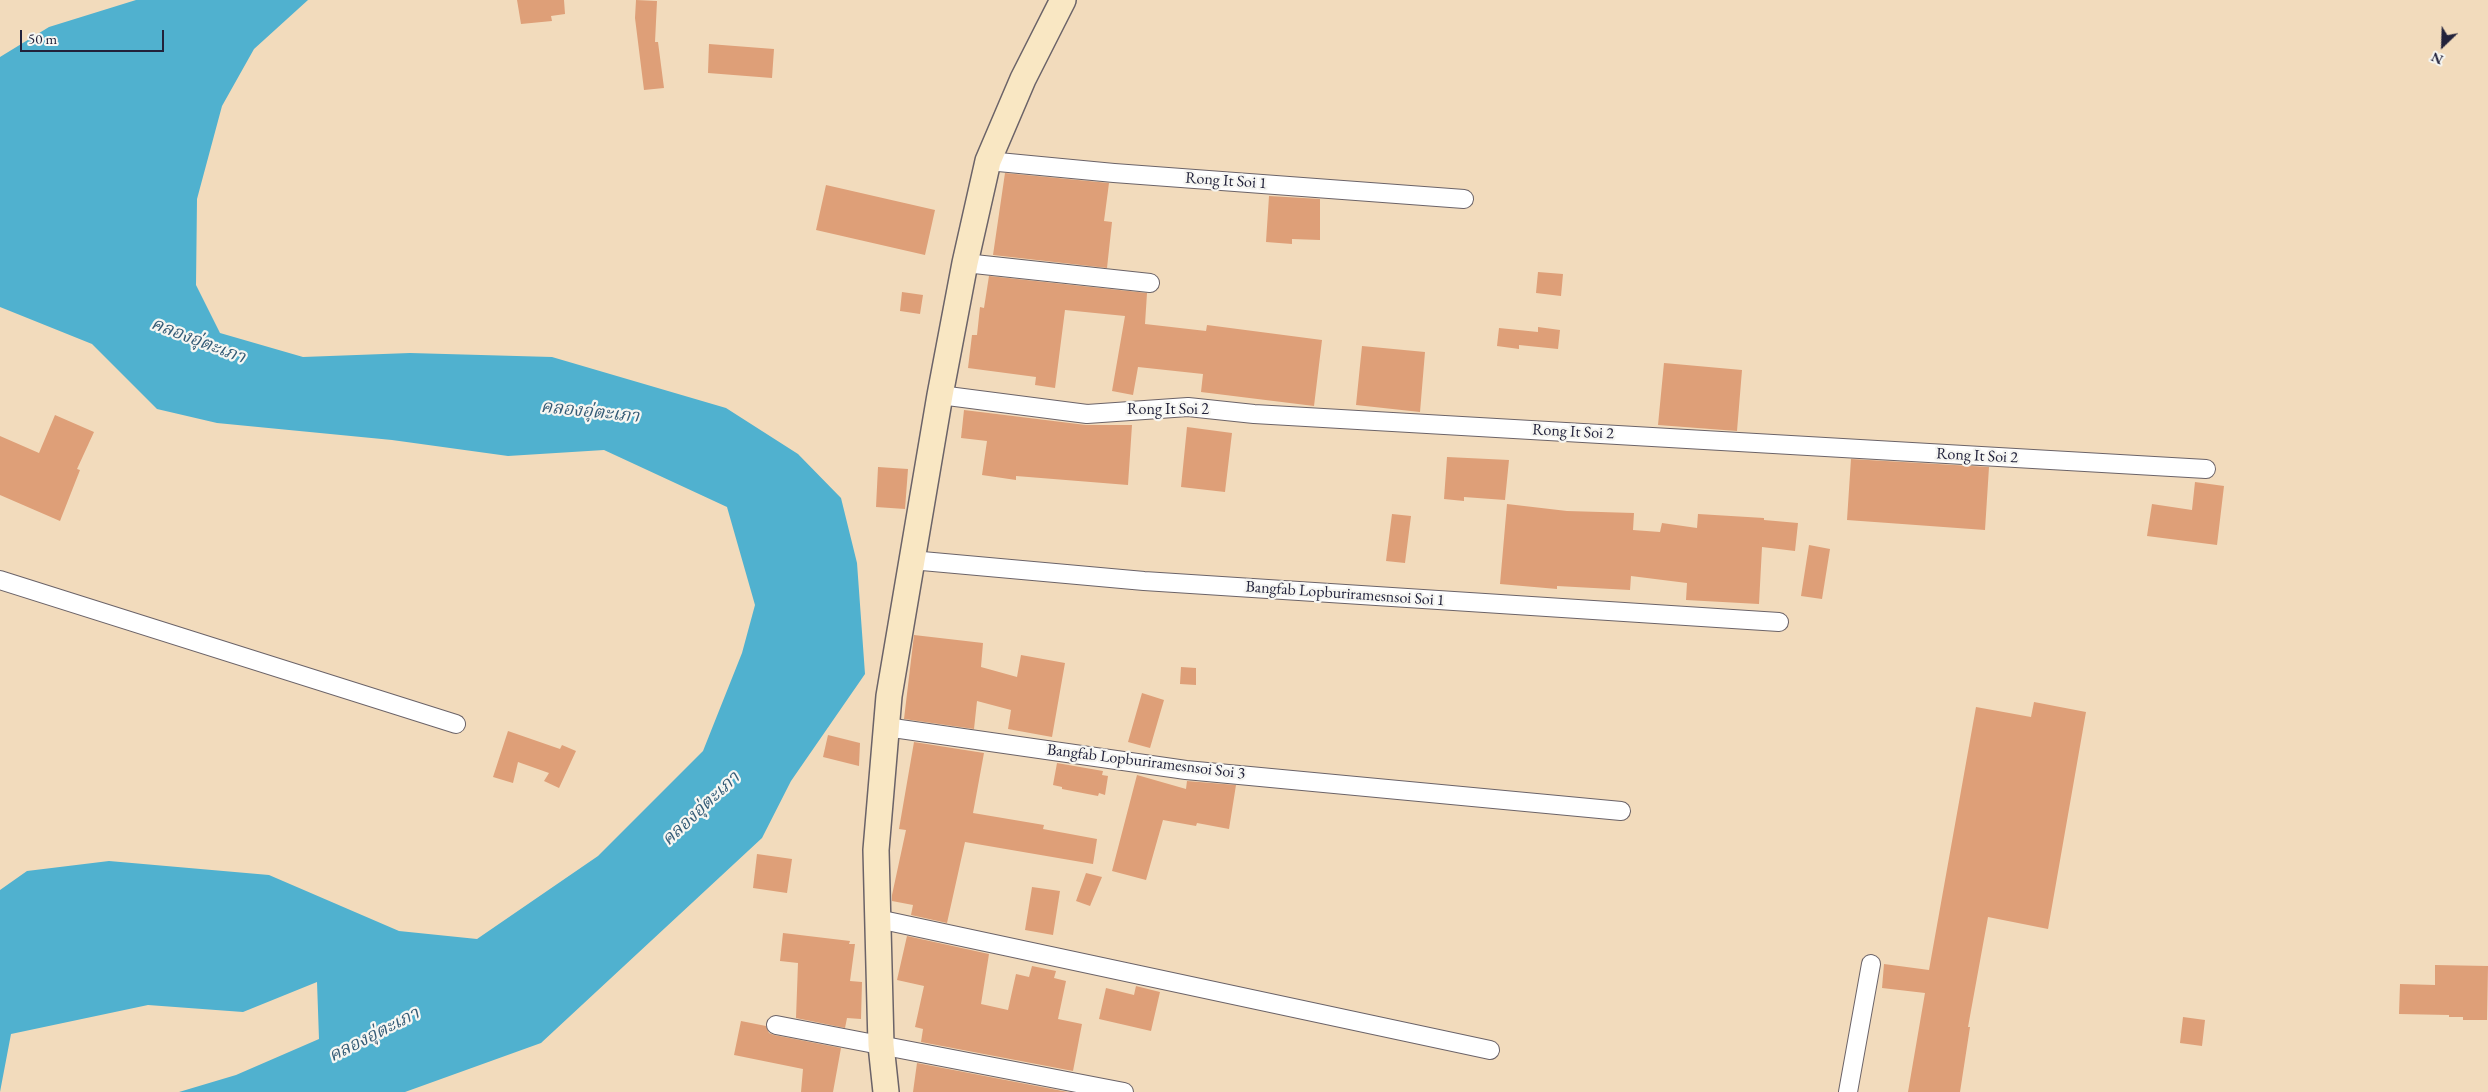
<!DOCTYPE html>
<meta charset="utf-8">
<style>
body{margin:0}
#map{position:relative;width:2488px;height:1092px;overflow:hidden;background:#f2dbbc;font-family:"EB Garamond",serif}
canvas{display:block}
.north{position:absolute;left:2418px;top:20px;width:50px;height:50px;-webkit-text-stroke:4px #f6f6f2;paint-order:stroke;rotate:204deg;font-size:14px;font-weight:700;line-height:20px;text-align:center;color:#22223b}
.north::after{content:'';display:block;margin:auto;width:18px;height:22px;background:#22223b;clip-path:polygon(50% 0,100% 100%,50% 72%,0 100%)}
.scale{position:absolute;left:20px;top:30px;width:144px;height:22px;box-sizing:border-box;border:2px solid #22223b;border-top:0;padding-left:6px;font-size:15px;line-height:18px;white-space:nowrap;color:#22223b;-webkit-text-stroke:4px #f6f6f2;paint-order:stroke}
</style>
<div id="map">
<canvas width="2488" height="1092"></canvas>
<div class="north">N</div>
<div class="scale">50 m</div>
</div>
<script>
const g = document.querySelector('canvas').getContext('2d');
g.lineJoin = 'round';
function fill(path, color) { g.fillStyle = color; g.fill(path, 'evenodd'); }
const toPath = rows => new Path2D(rows.map(r => 'M' + r).join(''));
function strokePath(path, color, width, dash) { g.strokeStyle = color; g.lineWidth = width; g.lineCap = dash ? 'butt' : 'round'; g.setLineDash(dash || []); g.stroke(path); }
function drawText(font, color, halo, rows, align = 'center') {
  g.font = font + ' "EB Garamond","Noto Serif Thai",serif'; g.lineWidth = 4.5; g.setLineDash([]); g.textBaseline = 'middle'; g.strokeStyle = halo; g.fillStyle = color; for (const [text, x, y, turn = 0] of rows) {
    g.save(); g.translate(x, y); g.rotate((+turn || 0) * Math.PI / 180); g.textAlign = isNaN(turn) ? turn : align; if (halo) g.strokeText(text, 0, 0); g.fillText(text, 0, 0); g.restore();
  }
}
const water = toPath([
 [136,0,308,0,254,49,222,106,197,199,196,285,220,333,303,357,410,353,552,357,726,408,798,454,841,498,857,563,865,674,791,781,762,838,541,1043,405,1092,179,1092,236,1075,319,1039,317,982,243,1012,148,1005,11,1034,0,1092,0,890,27,871,109,861,269,875,399,931,477,939,598,856,703,751,742,653,755,605,727,507,604,450,508,456,392,440,217,423,157,409,92,344,0,307,0,57,49,27]
]);
const building = toPath([
 [517,0,564,0,565,14,551,16,552,21,521,24],
 [636,0,657,1,655,42,658,42,664,88,644,90,635,18],
 [709,44,774,49,772,78,708,73],
 [1005,173,1109,183,1104,221,1112,222,1107,268,993,255],
 [826,185,935,210,925,255,816,230],
 [1269,196,1320,199,1320,240,1292,239,1292,244,1266,242],
 [1538,272,1563,274,1561,296,1536,293],
 [989,276,1147,293,1145,324,1206,331,1207,325,1322,340,1314,406,1201,392,1203,374,1138,367,1133,395,1112,391,1125,316,1065,310,1055,388,1035,385,1036,377,968,368,972,335,977,335,980,307,984,308],
 [902,292,923,295,920,314,900,311],
 [1538,327,1560,330,1558,349,1519,345,1519,349,1497,346,1499,328,1538,332],
 [1362,346,1425,352,1420,412,1356,405],
 [1664,363,1742,370,1737,431,1658,425],
 [964,410,1086,425,1132,425,1128,485,1016,476,1016,480,982,475,987,441,961,438],
 [55,415,94,432,77,469,80,470,60,521,0,495,0,436,39,453],
 [1187,427,1232,433,1225,492,1181,487],
 [1447,457,1509,460,1505,500,1464,497,1464,501,1444,499],
 [1851,459,1989,467,1985,530,1847,520],
 [878,467,908,469,905,509,876,507],
 [2195,482,2224,486,2217,545,2147,536,2152,504,2192,510],
 [1507,504,1567,511,1634,513,1633,530,1660,532,1662,523,1697,528,1698,514,1764,518,1764,520,1798,523,1795,551,1762,547,1759,604,1686,600,1687,583,1631,576,1630,590,1557,586,1557,589,1500,584],
 [1392,514,1411,516,1405,563,1386,561],
 [1809,545,1830,549,1822,599,1801,596],
 [914,635,983,643,981,667,1017,677,1021,655,1065,663,1052,737,1008,729,1011,710,977,701,974,729,904,719],
 [1181,667,1196,668,1196,685,1180,684],
 [1142,693,1164,700,1150,748,1128,742],
 [2034,702,2086,712,2048,929,1988,917,1968,1027,1970,1027,1960,1092,1908,1092,1925,993,1882,988,1884,964,1929,970,1976,707,2031,717],
 [508,731,560,749,562,745,576,751,559,788,544,781,549,773,518,762,513,783,493,777],
 [828,735,860,743,859,766,823,757],
 [914,742,984,753,973,813,1044,825,1043,829,1097,839,1093,864,965,842,947,923,911,915,913,905,892,901,892,895,906,830,899,829],
 [1057,763,1103,771,1102,775,1108,776,1105,795,1099,793,1098,796,1062,789,1062,787,1053,785],
 [1137,775,1186,789,1187,781,1236,785,1229,829,1197,823,1196,826,1163,820,1146,880,1112,871],
 [757,854,792,859,787,893,753,888],
 [1086,873,1102,877,1090,906,1076,901],
 [1032,887,1060,891,1053,935,1025,930],
 [783,933,850,941,849,944,855,944,850,981,862,982,861,1019,847,1018,845,1028,796,1018,798,963,780,961],
 [907,936,989,954,981,1004,1008,1010,1016,974,1029,977,1032,966,1056,971,1054,978,1066,981,1058,1019,1082,1024,1073,1071,921,1042,923,1029,915,1027,924,986,897,980],
 [2435,965,2488,966,2487,1020,2463,1020,2463,1017,2449,1017,2449,1015,2399,1014,2400,984,2435,985],
 [1136,986,1160,992,1151,1031,1099,1019,1106,988,1134,995],
 [2183,1017,2205,1020,2202,1046,2180,1043],
 [741,1021,766,1026,769,1033,774,1035,841,1048,833,1092,801,1092,803,1069,734,1055],
 [917,1063,1068,1092,913,1092]
]);
const street = toPath([
 [988,161,1114,173,1464,199],
 [965,263,1150,283],
 [940,395,1087,414,1188,407,1254,414,2206,469],
 [911,560,1144,581,1779,622],
 [0,580,456,724],
 [886,727,1186,770,1621,811],
 [878,919,1490,1050],
 [776,1025,1124,1092],
 [1848,1092,1871,964]
]);
const secondary = toPath([
 [886,1092,881,1045,876,850,889,696,940,395,965,263,988,161,1023,79,1063,0]
]);
const streetNames = [
 ["Rong It Soi 1",1226,181,4],
 ["Rong It Soi 2",1168,410],
 ["Rong It Soi 2",1573,432,3],
 ["Rong It Soi 2",1977,456,3],
 ["Bangfab Lopburiramesnsoi Soi 1",1345,594,4],
 ["Bangfab Lopburiramesnsoi Soi 3",1146,762,7]
];
const waterNames = [
 ["คลองอุ่ตะเภา",198,341,21],
 ["คลองอุ่ตะเภา",590,412,6],
 ["คลองอุ่ตะเภา",701,809,-43],
 ["คลองอุ่ตะเภา",374,1035,-27]
];
fill(water, '#50b1cf');
fill(building, '#de9f78');
strokePath(street, '#6b6368', 20);
strokePath(secondary, '#6b6368', 28);
strokePath(street, '#fff', 18);
strokePath(secondary, '#f9e7c3', 25);
drawText('16px', '#22223b', '#f6f6f2', streetNames);
drawText('italic 18px', '#345b76', '#f6f6f2', waterNames);
</script>
